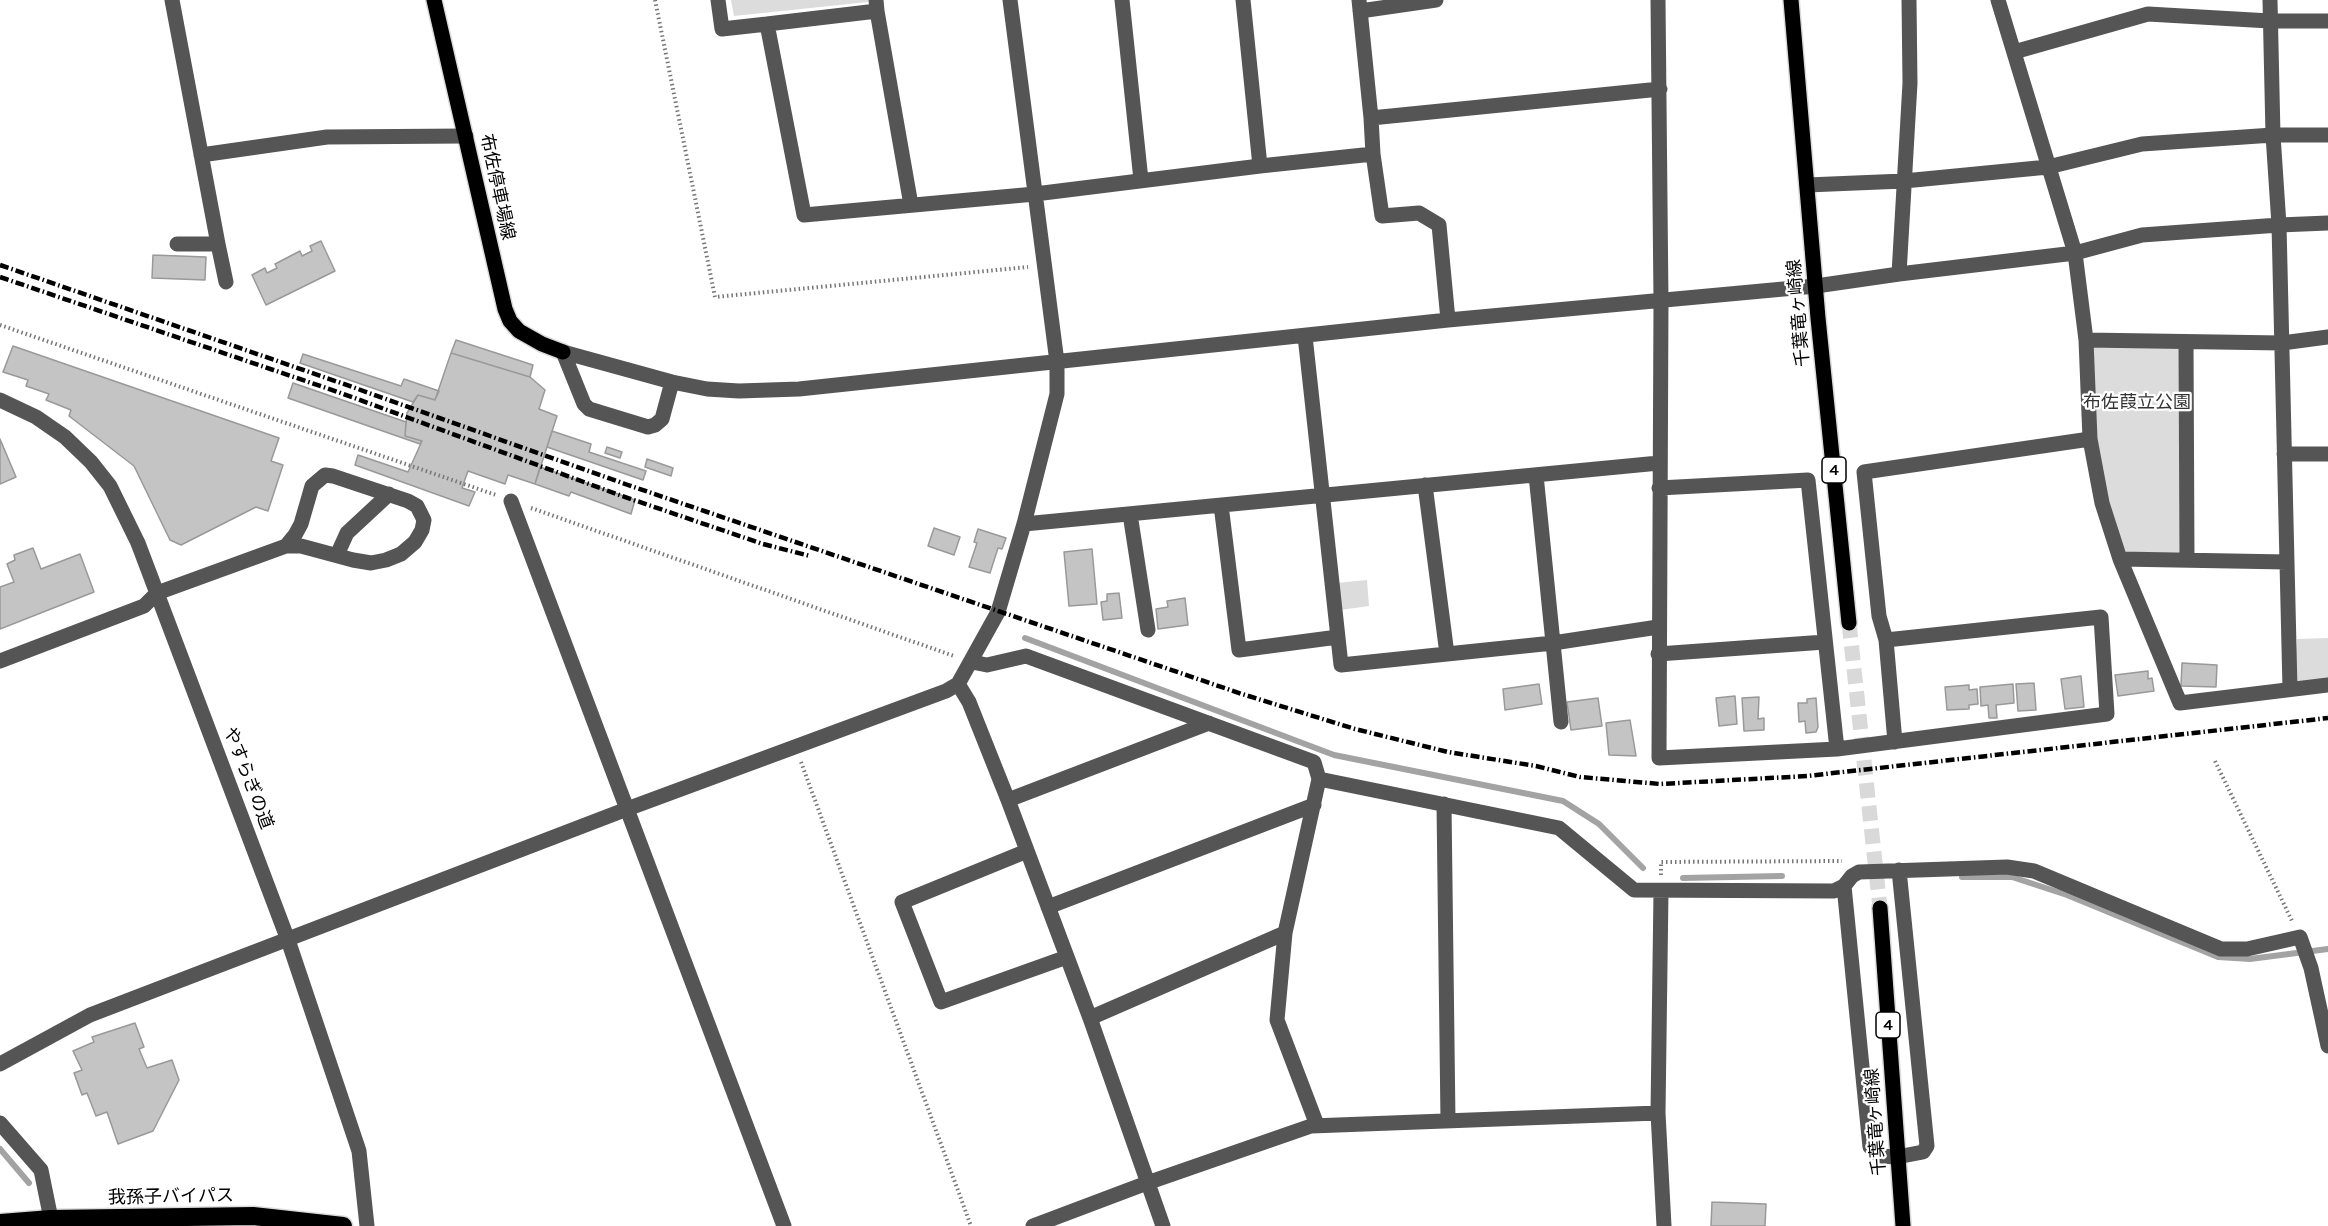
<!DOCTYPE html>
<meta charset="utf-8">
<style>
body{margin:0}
canvas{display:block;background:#fff}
</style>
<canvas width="2328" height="1226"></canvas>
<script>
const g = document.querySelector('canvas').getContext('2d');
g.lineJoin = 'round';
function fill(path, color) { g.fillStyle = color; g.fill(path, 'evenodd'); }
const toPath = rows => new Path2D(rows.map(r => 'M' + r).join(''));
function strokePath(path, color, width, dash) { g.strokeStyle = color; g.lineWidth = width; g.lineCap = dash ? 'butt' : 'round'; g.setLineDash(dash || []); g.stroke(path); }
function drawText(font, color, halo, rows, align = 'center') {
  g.font = font + ' Karla,"Noto Sans JP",sans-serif'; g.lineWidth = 4.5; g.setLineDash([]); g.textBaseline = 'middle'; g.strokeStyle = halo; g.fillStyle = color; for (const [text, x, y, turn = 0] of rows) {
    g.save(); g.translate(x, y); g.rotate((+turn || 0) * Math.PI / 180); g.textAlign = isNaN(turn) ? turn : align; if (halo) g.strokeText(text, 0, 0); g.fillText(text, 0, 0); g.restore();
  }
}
const green = toPath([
 [731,0,868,0,868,2,734,16],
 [2086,340,2186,342,2187,560,2120,559,2102,503],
 [1367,580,1369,606,1340,610,1337,583],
 [2328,638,2328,682,2304,685,2294,681,2297,639]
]);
const stream = toPath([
 [1025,638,1334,755,1563,801,1599,824,1643,868],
 [1962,877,2012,877,2067,895,2218,957,2250,959,2328,949],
 [1683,878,1782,876],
 [0,1149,29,1183]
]);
const building = toPath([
 [321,241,335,271,266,305,252,275,265,268,267,273,277,268,275,264,300,251,302,256,312,251,310,246,321,241],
 [153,255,206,257,205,280,152,278,153,255],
 [456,340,533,365,530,377,451,353,456,340],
 [13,346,279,438,271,461,283,465,268,511,256,507,181,545,170,540,134,466,69,416,71,410,46,400,49,394,26,386,28,380,3,372,13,346],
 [451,353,530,377,545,390,539,409,557,416,535,484,508,475,505,484,468,471,462,488,475,492,469,506,355,465,358,455,408,472,422,441,405,436,407,413,418,395,435,400,451,353],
 [303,354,401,386,404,379,439,391,435,400,418,395,413,402,300,363,303,354],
 [293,383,406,422,405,436,422,441,420,444,288,398,293,383],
 [552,431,591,444,589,452,646,471,643,480,547,447,552,431],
 [0,439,16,477,0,484,0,439],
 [607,447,622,452,620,458,605,453,607,447],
 [647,459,673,468,671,476,645,467,647,459],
 [540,467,635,500,631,514,571,492,569,496,535,484,540,467],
 [934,528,960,537,954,555,928,546,934,528],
 [978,529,1006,538,1002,549,998,548,990,573,969,567,977,543,974,542,978,529],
 [33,548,41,569,80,554,94,592,0,629,0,587,14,582,7,564,15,560,14,555,33,548],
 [1092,549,1097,604,1069,606,1064,552,1092,549],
 [1119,593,1122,618,1103,620,1101,602,1107,601,1107,594,1119,593],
 [1185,598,1188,625,1158,629,1156,609,1168,607,1167,601,1185,598],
 [2182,663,2217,665,2216,687,2181,686,2182,663],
 [2148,671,2148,679,2152,678,2154,691,2118,696,2115,675,2148,671],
 [2081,676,2084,707,2065,709,2061,679,2081,676],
 [2034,683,2036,710,2018,711,2016,684,2034,683],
 [1539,684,1542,704,1505,710,1503,689,1539,684],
 [2013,684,2014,703,1996,705,1997,718,1989,718,1988,705,1981,706,1980,687,2013,684],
 [1969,685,1969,690,1977,689,1978,704,1969,705,1969,709,1947,710,1945,687,1969,685],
 [1735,696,1737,724,1719,726,1716,698,1735,696],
 [1759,697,1758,719,1764,718,1764,730,1744,731,1742,698,1759,697],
 [1598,698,1602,726,1571,730,1567,702,1598,698],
 [1816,698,1818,727,1816,732,1806,733,1805,721,1799,722,1798,703,1807,703,1807,699,1816,698],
 [1630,720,1636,756,1609,755,1606,723,1630,720],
 [135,1023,144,1047,139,1049,147,1068,172,1060,179,1080,153,1131,118,1144,107,1112,96,1116,87,1093,82,1095,74,1073,82,1070,73,1051,94,1042,92,1037,135,1023],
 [1712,1202,1766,1204,1765,1226,1711,1226,1712,1202]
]);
const majorTunnel = toPath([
 [1849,623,1880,908]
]);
const path = toPath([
 [655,0,715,297,1028,267],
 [0,325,496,495],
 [531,508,954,656],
 [2215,761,2293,923],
 [801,762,971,1226],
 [1661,875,1661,862,1842,861]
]);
const minor = toPath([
 [172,0,218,244],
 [718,0,722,29,767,24,804,215,1035,194,1260,166,1243,0],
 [1122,0,1141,180],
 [1359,0,1371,118],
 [1658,0,1661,301,1659,758,1837,749,2107,714,2101,617,1886,640],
 [1998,0,2075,253,2086,340,2090,439,2102,503,2120,559,2180,703,2328,685],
 [2270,0,2273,135,2279,225,2290,689],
 [877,11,911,205],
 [1360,11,1436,0],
 [767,24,877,11,876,0],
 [2014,52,2148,14,2270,21,2328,21],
 [201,155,327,137,466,136],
 [1260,166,1373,154],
 [1807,185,1904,181,2048,167,2142,144,2273,135,2328,135],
 [177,244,218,244,226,282],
 [1899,274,1910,83,1909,0],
 [1448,320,1439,225,1419,213,1382,216,1373,154,1371,118,1660,89],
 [1305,336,1341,665,1553,643,1658,627],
 [2086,340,2282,343,2328,337],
 [2186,342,2187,560],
 [563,352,672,382,707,389,739,391,799,389,1448,320,1816,286,1899,274,2075,253,2142,235,2279,225,2328,223],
 [563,352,584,404,589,409,648,427,655,425,662,419,672,382],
 [0,400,36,417,65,437,91,462,110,486,138,543,288,940,359,1151,367,1226],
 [2284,454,2328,454],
 [1536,475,1561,722],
 [1425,485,1447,654],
 [1659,488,1808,480,1837,749],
 [511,501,784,1226],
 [1221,505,1239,650,1338,637],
 [1130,514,1148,630],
 [1024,524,1659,463],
 [337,555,347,533,389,494],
 [2120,559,2287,562],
 [1658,654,1825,642],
 [0,661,144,606,157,593,286,546,301,546,353,560,371,563,386,560,401,554,415,542,422,530,424,520,417,506,408,501,333,476,325,475,312,486,301,524,295,535,286,546],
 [972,662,987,665,1026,656,1314,762,1319,779,1559,828,1634,890,1834,891,1844,886,1852,876,1859,872,2007,867,2034,871,2221,949,2247,949,2300,937,2311,968,2328,1046],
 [958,684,969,702,1008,800,1090,1018,1163,1226],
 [1895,742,1886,640,1879,616,1864,472,2090,439],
 [1008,800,1209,723],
 [1444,804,1448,1121],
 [1027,851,902,902,941,1002,1067,957],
 [1844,886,1870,1147,1880,1156,1897,1157,1923,1152,1927,1146,1899,870],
 [1661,891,1658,1113,1664,1226],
 [1048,907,1314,805],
 [1285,933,1277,1020,1317,1125],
 [1090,1018,1285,933,1319,779],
 [0,1064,90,1015,627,809,946,691,958,684,998,612,1024,524,1057,394,1057,362,1010,0],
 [0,1123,41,1170,51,1219],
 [1033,1226,1147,1183,1311,1126,1658,1113]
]);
const major = toPath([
 [434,0,505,309,510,321,519,331,542,344,563,352],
 [1791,0,1818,318,1849,623],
 [1880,908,1903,1226]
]);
const highway = toPath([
 [0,1223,51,1219,253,1216,343,1226]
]);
const rail = toPath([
 [0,265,341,383,625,484,1242,694,1355,729,1448,752,1536,766,1580,777,1660,784,1807,776,2328,718],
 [0,277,338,392,622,496,763,544,810,556]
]);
const shields = [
 [1834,470,24],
 [1888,1025,24]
];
const shieldNames = [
 ["4",1834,470],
 ["4",1888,1025]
];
const streetNames = [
 ["布佐停車場線",497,187,78],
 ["千葉竜ヶ崎線",1799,313,-95],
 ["やすらぎの道",248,778,69],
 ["千葉竜ヶ崎線",1876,1122,-94],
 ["我孫子バイパス",171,1197,-1]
];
const parkNames = [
 ["布佐葭立公園",2137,403]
];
fill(green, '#dcdcdc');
strokePath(stream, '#a3a3a3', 6);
fill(building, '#c4c4c4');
strokePath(building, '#999', 1.5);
strokePath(majorTunnel, '#d9d9d9', 15, [15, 8]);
strokePath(major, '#dbdbdb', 18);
strokePath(highway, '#dbdbdb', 21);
strokePath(path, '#777', 4, [1.5, 3]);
strokePath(minor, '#555', 15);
strokePath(major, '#000', 15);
strokePath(highway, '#000', 18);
strokePath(rail, '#000', 4.5, [9, 3, 1.5, 3]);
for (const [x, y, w] of shields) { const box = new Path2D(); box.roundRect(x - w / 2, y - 13, w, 26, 4.5); g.fillStyle = '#fff'; g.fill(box); strokePath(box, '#000', 1.5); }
drawText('bold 16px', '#000', null, shieldNames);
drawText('18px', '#000', '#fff', streetNames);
drawText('18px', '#333', '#fff', parkNames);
</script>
